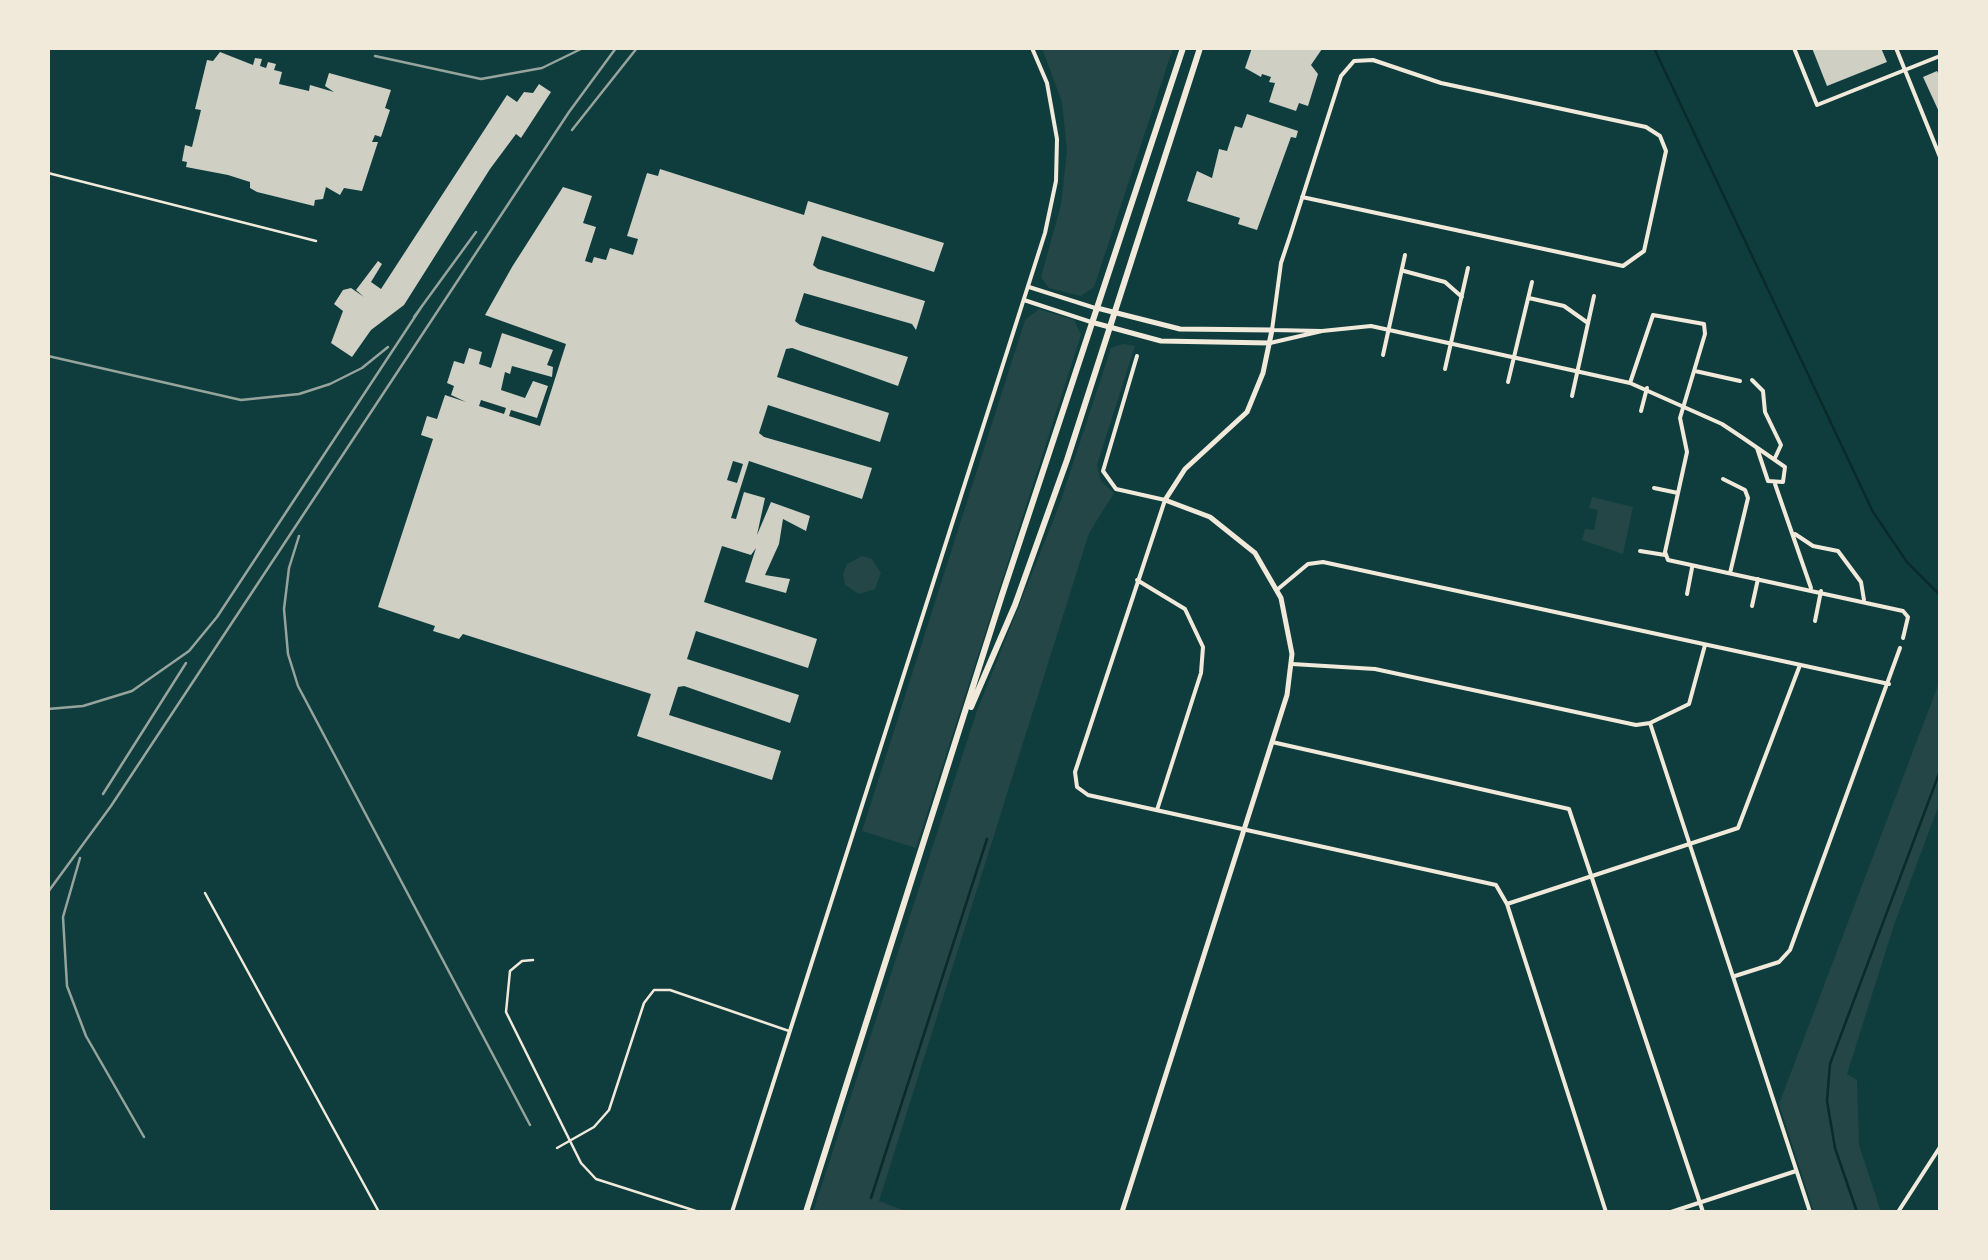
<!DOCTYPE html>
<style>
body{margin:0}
#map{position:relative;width:1988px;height:1260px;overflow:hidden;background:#0f3d3e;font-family:"Noto Sans",sans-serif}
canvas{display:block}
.frame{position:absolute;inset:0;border:50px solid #f1e9da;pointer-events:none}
</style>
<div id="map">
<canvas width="1988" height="1260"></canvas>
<div class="frame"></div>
</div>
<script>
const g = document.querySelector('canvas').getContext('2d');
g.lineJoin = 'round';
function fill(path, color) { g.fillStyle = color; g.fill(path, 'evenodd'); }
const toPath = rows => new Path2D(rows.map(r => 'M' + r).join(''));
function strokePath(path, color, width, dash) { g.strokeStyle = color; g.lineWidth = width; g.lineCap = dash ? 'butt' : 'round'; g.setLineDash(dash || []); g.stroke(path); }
const green = toPath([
 [1042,48,1173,48,1094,287,1081,296,1049,288,1041,277,1061,205,1067,150,1062,102],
 [1039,309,1074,320,1081,335,916,848,862,831,1025,320],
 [1123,344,1135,346,1097,465,1101,481,1114,493,1089,533,879,1201,908,1212,813,1212,977,711,1059,506,1111,348],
 [1592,497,1633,507,1623,554,1582,540,1585,529,1594,530,1598,510,1589,508],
 [862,556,872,559,881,573,875,589,859,594,845,585,843,574,847,564],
 [1940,680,1940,802,1894,925,1847,1074,1857,1080,1859,1145,1881,1212,1814,1212,1779,1104]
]);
const stream = toPath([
 [1654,48,1873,512,1907,562,1940,595],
 [871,1198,987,839],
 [1857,1212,1835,1148,1827,1101,1830,1064,1940,771]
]);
const building = toPath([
 [1252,48,1322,49,1311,65,1318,74,1308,106,1299,103,1296,111,1269,102,1275,83,1269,82,1271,77,1262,74,1261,77,1245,68],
 [1812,48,1881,48,1887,62,1827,86],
 [220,52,253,65,255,58,262,59,260,66,266,68,268,62,276,64,274,70,282,72,279,84,309,91,310,85,334,92,325,86,329,73,391,90,385,108,390,110,381,137,375,135,372,142,378,142,362,191,344,188,340,195,326,187,323,199,315,200,314,206,257,192,250,188,250,182,228,175,186,167,187,162,182,161,185,145,192,147,201,110,195,109,207,60,213,61],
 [1937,71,1940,77,1940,114,1923,77],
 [539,84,551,92,521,138,516,134,490,169,404,305,371,330,352,357,331,343,343,311,334,304,343,290,351,288,364,297,356,290,378,261,382,264,371,282,381,289,507,95,517,102,524,92,533,93],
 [1247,114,1298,131,1296,138,1291,137,1257,230,1238,224,1240,218,1187,201,1197,171,1212,178,1219,149,1227,151,1235,126,1242,128],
 [660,169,804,215,808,201,944,243,934,272,822,236,813,265,818,269,925,301,916,330,912,324,804,293,795,321,800,325,908,357,898,386,792,348,786,349,777,377,889,413,880,442,768,405,759,433,764,437,872,468,862,499,749,461,731,518,736,519,744,492,765,498,757,535,771,502,810,516,806,531,783,519,779,544,765,575,790,579,786,593,745,582,756,548,751,555,722,546,704,602,817,639,808,668,696,631,687,659,799,695,790,723,684,686,678,687,669,715,781,751,772,780,637,736,651,694,463,634,459,639,433,631,435,626,378,607,433,439,421,435,427,416,437,419,445,395,466,402,451,395,454,386,447,383,454,361,464,364,469,348,482,352,479,364,491,368,502,333,553,350,547,365,553,367,552,377,512,366,510,374,505,372,501,390,525,398,533,381,548,386,537,418,511,410,509,416,540,426,566,344,485,315,512,267,563,187,592,196,583,223,596,227,585,261,592,263,594,257,606,260,610,248,633,255,638,239,627,236,647,173,658,176],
 [481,400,506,408,504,414,479,406],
 [733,461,743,464,737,483,727,480]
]);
const service = toPath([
 [48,173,316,241],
 [205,893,379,1212],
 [533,960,522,961,510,971,506,1012,581,1163,596,1179,699,1212],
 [557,1148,594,1127,609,1110,644,1003,654,990,670,990,789,1031]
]);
const minor = toPath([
 [1794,48,1817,105,1940,56],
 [1896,48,1940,157],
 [1302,197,1623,266,1644,251,1666,151,1660,136,1646,127,1441,83,1373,60,1354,61,1341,76,1290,236,1281,263,1272,330,1322,331],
 [1404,271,1445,282,1462,297],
 [1029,287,1095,308],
 [1529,298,1564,306,1588,323],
 [1024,300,1091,322],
 [1270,343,1322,331,1371,326,1630,383,1722,424,1743,438,1785,467,1783,482,1768,481,1757,448],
 [1383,355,1405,255],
 [1137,356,1103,471,1116,489,1165,500,1075,772,1077,787,1088,795,1496,885,1507,904,1606,1212],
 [1445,369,1468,268],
 [1695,371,1740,381],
 [1752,380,1763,391,1765,412,1781,445,1775,458],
 [1508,382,1532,282],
 [1630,383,1653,315,1704,324,1705,334,1680,418,1687,452,1665,552,1668,560,1903,611,1908,617,1903,638],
 [1572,396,1594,296],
 [1641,411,1647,388],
 [1723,479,1745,490,1748,498,1730,573],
 [1775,484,1811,588],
 [1654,488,1678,493],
 [1795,534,1813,546,1838,551,1861,582,1864,600],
 [1640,551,1665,555],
 [1137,580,1185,609,1203,647,1201,673,1157,810],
 [1278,589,1308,564,1323,562,1889,684],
 [1687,594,1692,568],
 [1752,606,1758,579],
 [1815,621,1821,591],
 [1292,664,1375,669,1636,725,1650,723,1689,704,1705,645],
 [1650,723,1810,1212],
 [1272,742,1569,809,1703,1212],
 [1507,904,1738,828,1800,665],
 [1735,976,1779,962,1790,950,1900,648],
 [732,1212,1045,233,1056,181,1057,139,1047,83,1032,48],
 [1671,1212,1796,1171],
 [1898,1212,1940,1147]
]);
const tertiary = toPath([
 [1097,308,1180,329,1272,330,1263,373,1247,412,1185,469,1165,500,1210,517,1255,553,1281,598,1292,654,1287,695,1122,1212],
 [1091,322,1161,341,1270,343]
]);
const secondary = toPath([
 [971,707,1015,605,1067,460,1200,48],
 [806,1212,1002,595,1183,48]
]);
const rail = toPath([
 [375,56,481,79,542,68,583,48],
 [572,130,637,48],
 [414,317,476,232],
 [48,356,241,400,299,394,330,384,362,368,388,347],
 [299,536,289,568,284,609,288,654,298,686,530,1125],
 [48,709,83,706,132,691,189,651,217,617,422,306],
 [103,794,186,663],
 [80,858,63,917,67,986,86,1036,144,1137],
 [48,892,111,806,569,112,616,48]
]);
fill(green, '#244646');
strokePath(stream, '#0a2a2b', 2.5);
fill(building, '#cfcfc3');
strokePath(service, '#f1e9da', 2.5);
strokePath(minor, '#f1e9da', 4);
strokePath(tertiary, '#f1e9da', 5);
strokePath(secondary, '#f1e9da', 6);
strokePath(rail, '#97a49c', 2.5);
</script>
